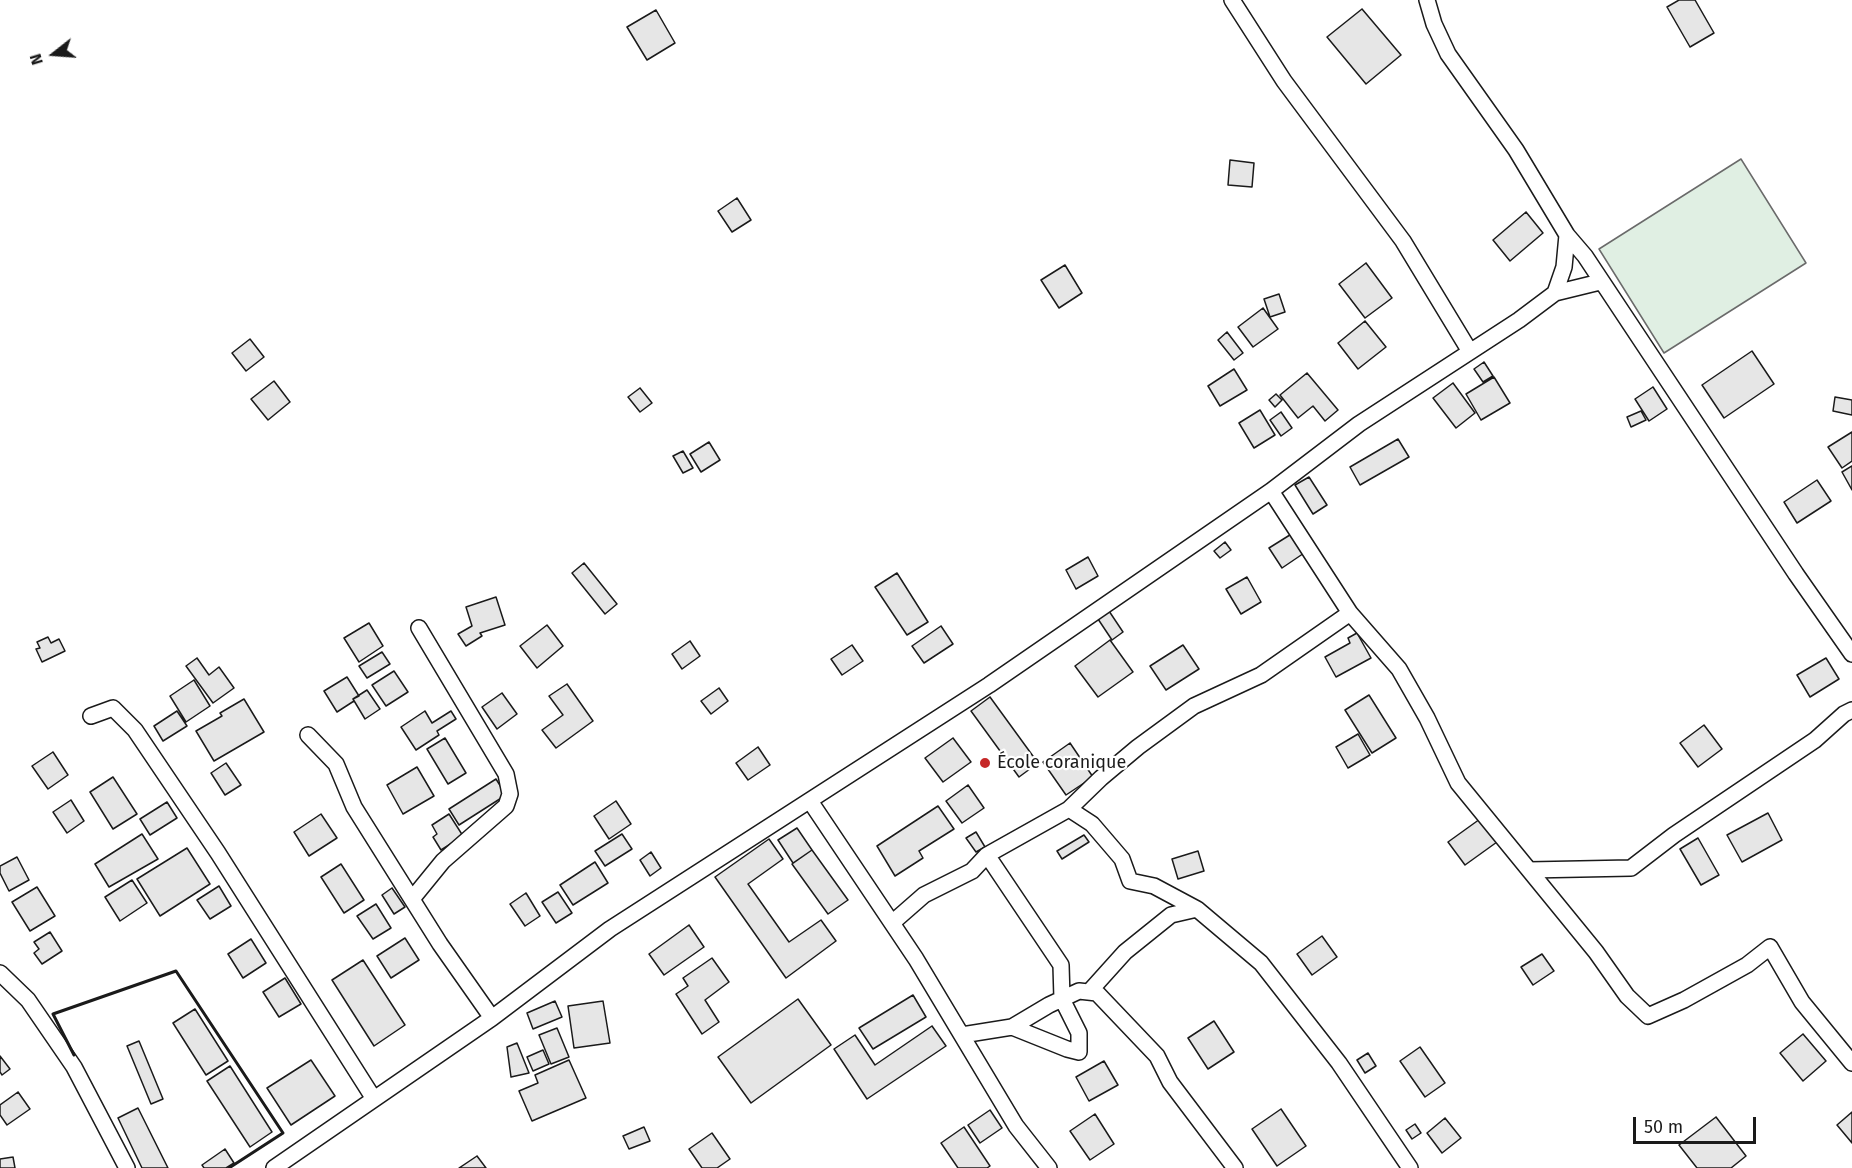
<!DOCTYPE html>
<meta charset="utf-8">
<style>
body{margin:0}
#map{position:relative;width:1852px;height:1168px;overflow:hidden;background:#fff;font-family:"Fira Sans",sans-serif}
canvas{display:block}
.north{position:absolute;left:24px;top:24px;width:60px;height:60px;-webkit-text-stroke:4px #fff;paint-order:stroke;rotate:253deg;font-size:16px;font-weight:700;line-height:24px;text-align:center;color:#1a1a1a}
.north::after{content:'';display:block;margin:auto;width:21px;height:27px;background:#1a1a1a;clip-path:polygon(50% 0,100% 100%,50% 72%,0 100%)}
.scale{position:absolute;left:1633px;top:1117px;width:123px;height:27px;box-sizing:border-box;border:3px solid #1a1a1a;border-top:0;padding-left:8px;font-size:18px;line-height:21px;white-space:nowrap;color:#1a1a1a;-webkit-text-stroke:4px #fff;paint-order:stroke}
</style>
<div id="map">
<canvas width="1852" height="1168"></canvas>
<div class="north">N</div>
<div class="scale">50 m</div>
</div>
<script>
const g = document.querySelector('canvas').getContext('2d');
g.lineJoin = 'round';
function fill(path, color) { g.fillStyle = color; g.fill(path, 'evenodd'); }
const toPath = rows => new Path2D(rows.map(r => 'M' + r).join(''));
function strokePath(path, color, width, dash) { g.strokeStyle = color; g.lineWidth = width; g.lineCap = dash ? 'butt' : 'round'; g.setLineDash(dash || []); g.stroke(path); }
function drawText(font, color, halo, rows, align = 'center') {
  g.font = font + ' "Fira Sans",sans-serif'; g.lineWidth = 4.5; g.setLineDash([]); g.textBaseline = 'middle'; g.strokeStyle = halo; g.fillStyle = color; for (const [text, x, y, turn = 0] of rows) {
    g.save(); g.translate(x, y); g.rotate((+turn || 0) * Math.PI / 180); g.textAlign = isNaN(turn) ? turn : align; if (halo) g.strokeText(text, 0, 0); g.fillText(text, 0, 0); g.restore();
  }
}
const green = toPath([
 [1741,159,1806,263,1664,353,1599,249,1741,159]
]);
const building = toPath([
 [1679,0,1695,0,1714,33,1690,47,1667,7,1679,0],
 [1362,9,1401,55,1366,84,1327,37,1362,9],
 [656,10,675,43,647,60,627,27,656,10],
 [1230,160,1254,163,1252,187,1228,185,1230,160],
 [737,198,751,220,732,232,718,211,737,198],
 [1526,212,1543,233,1510,261,1493,240,1526,212],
 [1366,263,1392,298,1365,318,1339,284,1366,263],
 [1065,265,1082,293,1059,308,1041,280,1065,265],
 [1279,294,1285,312,1270,317,1264,299,1279,294],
 [1263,308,1278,329,1253,347,1238,327,1263,308],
 [1365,321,1386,347,1358,369,1338,343,1365,321],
 [1227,332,1243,353,1234,360,1218,340,1227,332],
 [250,339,264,357,246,371,232,353,250,339],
 [1752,351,1774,384,1724,418,1702,385,1752,351],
 [1484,362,1493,376,1483,382,1474,369,1484,362],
 [1234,369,1247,390,1220,406,1208,386,1234,369],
 [1307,373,1338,410,1325,421,1313,406,1298,418,1280,395,1307,373],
 [1494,377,1510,403,1481,420,1466,394,1494,377],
 [274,381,290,402,268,420,251,399,274,381],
 [1453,383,1475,413,1456,428,1433,398,1453,383],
 [1653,387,1667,409,1649,421,1635,399,1653,387],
 [640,388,652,403,640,412,628,397,640,388],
 [1276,394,1282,400,1275,407,1269,400,1276,394],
 [1835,397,1852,400,1852,415,1833,411,1835,397],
 [1260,410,1275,435,1254,448,1239,423,1260,410],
 [1641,411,1646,420,1631,427,1627,417,1641,411],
 [1281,412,1292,428,1281,436,1270,420,1281,412],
 [1852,432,1852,461,1842,468,1828,447,1852,432],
 [1398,439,1409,457,1360,485,1350,467,1398,439],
 [709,442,720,460,701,472,690,454,709,442],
 [683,451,693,468,683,473,673,456,683,451],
 [1852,466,1852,490,1842,472,1852,466],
 [1309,477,1327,505,1313,514,1295,485,1309,477],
 [1817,480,1831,501,1797,523,1784,502,1817,480],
 [1301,528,1313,547,1282,568,1269,548,1301,528],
 [1225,542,1231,550,1220,558,1214,551,1225,542],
 [1088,557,1098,576,1076,589,1066,570,1088,557],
 [584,563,617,604,605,614,572,573,584,563],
 [897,573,928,622,907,635,875,587,897,573],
 [1247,577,1261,602,1241,614,1226,589,1247,577],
 [496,597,505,625,480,633,482,636,466,646,458,634,472,626,466,607,496,597],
 [1109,611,1123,632,1112,640,1098,619,1109,611],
 [369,623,383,646,359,662,344,638,369,623],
 [547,625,563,646,537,668,520,646,547,625],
 [941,626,953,644,924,663,912,646,941,626],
 [1357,633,1371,658,1336,677,1325,657,1350,643,1348,638,1357,633],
 [48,637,51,643,59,639,65,651,42,662,36,649,40,648,37,642,48,637],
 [1110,640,1133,672,1098,697,1075,666,1110,640],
 [690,641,700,656,682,669,672,654,690,641],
 [852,645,863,661,842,675,831,659,852,645],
 [1183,645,1199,669,1166,690,1150,666,1183,645],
 [382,652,390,664,367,678,359,666,382,652],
 [197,658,209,675,219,667,234,688,213,703,186,666,197,658],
 [1826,658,1839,679,1810,697,1797,675,1826,658],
 [394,671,408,692,386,706,372,685,394,671],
 [347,677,359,696,353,699,354,701,337,712,324,691,347,677],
 [194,680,210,706,186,722,170,696,194,680],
 [567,684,593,721,556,748,542,730,563,715,549,696,567,684],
 [719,688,728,701,711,714,701,701,719,688],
 [367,690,380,709,365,719,353,699,367,690],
 [502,693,517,714,497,729,482,707,502,693],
 [1369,695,1396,738,1372,753,1345,710,1369,695],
 [990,697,1038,763,1019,777,971,711,990,697],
 [244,699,264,732,214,761,196,731,222,716,220,713,244,699],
 [177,711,187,726,163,741,154,726,177,711],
 [425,711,432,723,451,711,456,719,437,731,439,735,416,750,401,727,425,711],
 [1704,725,1722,749,1698,767,1680,743,1704,725],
 [1358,734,1370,755,1348,768,1336,747,1358,734],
 [445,738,466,773,448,784,427,749,445,738],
 [953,738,971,762,943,782,925,758,953,738],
 [1070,743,1093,777,1066,795,1043,762,1070,743],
 [758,747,770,765,748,780,736,763,758,747],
 [53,752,68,775,48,789,32,766,53,752],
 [226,763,241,785,225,795,211,773,226,763],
 [417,767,434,796,403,814,387,785,417,767],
 [113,777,137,814,113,829,90,792,113,777],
 [496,779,506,795,459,825,449,809,496,779],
 [968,785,984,808,962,823,946,801,968,785],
 [71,800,84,821,67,833,53,812,71,800],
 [616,801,631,824,609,839,594,816,616,801],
 [167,802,177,818,150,835,140,819,167,802],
 [938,806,954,829,919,851,923,858,895,876,877,846,938,806],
 [1768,813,1782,840,1742,862,1727,835,1768,813],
 [321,814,337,838,309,856,294,832,321,814],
 [449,814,463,836,441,850,433,837,437,834,432,825,449,814],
 [1480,819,1497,842,1465,865,1448,842,1480,819],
 [797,828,812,850,793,863,778,840,797,828],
 [976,832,985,847,976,852,966,838,976,832],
 [142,834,158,859,109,887,95,864,142,834],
 [622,834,632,849,605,866,595,851,622,834],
 [1084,835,1089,842,1062,859,1057,851,1084,835],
 [1698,838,1719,875,1701,885,1680,849,1698,838],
 [769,839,783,859,748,884,789,942,821,920,836,941,786,978,715,877,769,839],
 [187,848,210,884,160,916,137,879,187,848],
 [812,850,848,900,828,914,792,864,812,850],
 [1198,851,1204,871,1178,879,1172,859,1198,851],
 [651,852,661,868,650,876,640,860,651,852],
 [17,857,29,880,9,891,0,873,0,866,17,857],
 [595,862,608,883,573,905,560,885,595,862],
 [341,864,364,900,344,913,321,877,341,864],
 [132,880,147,903,120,921,105,897,132,880],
 [219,886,231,906,210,919,197,900,219,886],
 [37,887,55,916,30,931,12,902,37,887],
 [392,888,405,907,394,914,382,895,392,888],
 [558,892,572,913,556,923,542,902,558,892],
 [526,893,540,916,525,926,510,904,526,893],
 [376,904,391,928,373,939,357,916,376,904],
 [689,925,704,947,664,975,649,954,689,925],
 [50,932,62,951,42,964,34,953,39,949,34,942,50,932],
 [1322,936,1337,957,1312,975,1297,954,1322,936],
 [405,938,419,960,391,978,377,956,405,938],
 [251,939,266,963,243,978,228,954,251,939],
 [1542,954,1554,971,1533,985,1521,967,1542,954],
 [712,958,729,982,705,1000,719,1022,702,1034,676,994,688,986,683,978,712,958],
 [363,960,405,1025,374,1046,332,980,363,960],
 [285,978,301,1004,279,1017,263,992,285,978],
 [913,995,926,1017,873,1049,859,1028,913,995],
 [798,999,831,1045,751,1103,718,1057,798,999],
 [555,1001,562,1017,533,1029,527,1013,555,1001],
 [603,1001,610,1043,574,1048,568,1006,603,1001],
 [195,1009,228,1061,206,1075,173,1023,195,1009],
 [1214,1021,1234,1052,1208,1069,1188,1038,1214,1021],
 [932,1026,946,1046,867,1099,834,1049,855,1035,875,1065,932,1026],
 [557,1028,569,1057,551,1064,539,1035,557,1028],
 [1803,1034,1826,1061,1803,1081,1780,1053,1803,1034],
 [139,1041,163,1099,151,1104,127,1046,139,1041],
 [517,1043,529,1073,511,1077,507,1047,517,1043],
 [1420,1047,1445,1083,1425,1097,1400,1061,1420,1047],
 [543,1050,549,1064,533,1071,527,1057,543,1050],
 [1368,1053,1376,1066,1365,1073,1357,1060,1368,1053],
 [0,1056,10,1069,2,1075,0,1072,0,1056],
 [311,1060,335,1096,291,1125,267,1088,311,1060],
 [569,1060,586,1098,532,1121,519,1091,538,1083,535,1075,569,1060],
 [1104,1061,1118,1085,1089,1101,1076,1077,1104,1061],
 [230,1066,272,1132,250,1147,207,1081,230,1066],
 [18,1092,30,1109,7,1125,0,1115,0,1105,18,1092],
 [138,1108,168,1168,142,1168,118,1118,138,1108],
 [1281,1109,1306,1146,1277,1166,1252,1129,1281,1109],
 [990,1110,1002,1128,980,1143,968,1125,990,1110],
 [1852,1112,1852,1143,1837,1125,1852,1112],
 [1095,1114,1114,1144,1090,1160,1070,1131,1095,1114],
 [1716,1117,1746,1156,1731,1168,1697,1168,1679,1145,1716,1117],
 [1445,1118,1461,1138,1442,1153,1427,1133,1445,1118],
 [1415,1124,1421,1133,1412,1139,1406,1130,1415,1124],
 [644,1127,650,1141,629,1149,623,1136,644,1127],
 [964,1127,990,1166,987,1168,958,1168,941,1143,964,1127],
 [712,1133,730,1159,717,1168,702,1168,689,1149,712,1133],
 [225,1149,234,1163,226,1168,204,1168,202,1165,225,1149],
 [477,1156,486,1168,459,1168,477,1156],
 [13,1157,15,1168,0,1168,0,1159,13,1157]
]);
const street = toPath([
 [1232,0,1284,81,1403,241,1469,350],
 [1567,235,1585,256,1796,574,1852,654],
 [1555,293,1600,282],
 [1350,613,1399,669,1427,718,1458,783,1596,952,1627,996,1648,1016,1684,1000,1747,965,1770,947,1802,1002,1852,1063],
 [91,716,113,708,135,730,218,853,374,1099],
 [308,735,336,764,354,807,440,944,492,1018],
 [810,801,916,959,1016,1126,1049,1168],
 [1069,809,1092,824,1122,859,1130,881,1154,886,1197,909],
 [987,855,1069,809,1101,778,1138,747,1194,706,1261,675,1350,613,1271,491],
 [1529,870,1631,868,1674,835,1815,740,1844,714,1852,710],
 [412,899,443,861,506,806,510,794,506,774,419,628],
 [892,923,924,895,972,871,987,855,1061,965,1062,999,1079,1033,1079,1052,1067,1049,1012,1027,962,1035],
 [0,973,28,1000,74,1067,127,1168],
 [1089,992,1125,952,1171,915,1197,909,1261,963,1339,1063,1410,1168],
 [1012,1027,1049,1005,1079,991,1097,993,1157,1056,1170,1082,1235,1168],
 [274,1168,492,1018,610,929,989,685,1271,491,1359,424,1519,320,1555,293,1564,267,1567,235,1516,150,1448,54,1434,24,1427,0]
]);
const wall = toPath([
 [74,1055,53,1014,176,971,283,1133,229,1168]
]);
const markers = [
 [985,763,6,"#c62828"]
];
const poiNames = [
 ["École coranique",997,763]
];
fill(green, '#e0efe3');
strokePath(green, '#6a6a6a', 1.5);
fill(building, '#e6e6e6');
strokePath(building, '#1a1a1a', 1.5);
strokePath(street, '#1a1a1a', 18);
strokePath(street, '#fff', 15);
strokePath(wall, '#1a1a1a', 3);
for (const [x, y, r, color] of markers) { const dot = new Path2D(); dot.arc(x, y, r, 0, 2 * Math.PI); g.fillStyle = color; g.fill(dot); strokePath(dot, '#fff', 2); }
drawText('18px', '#1a1a1a', '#fff', poiNames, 'left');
</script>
